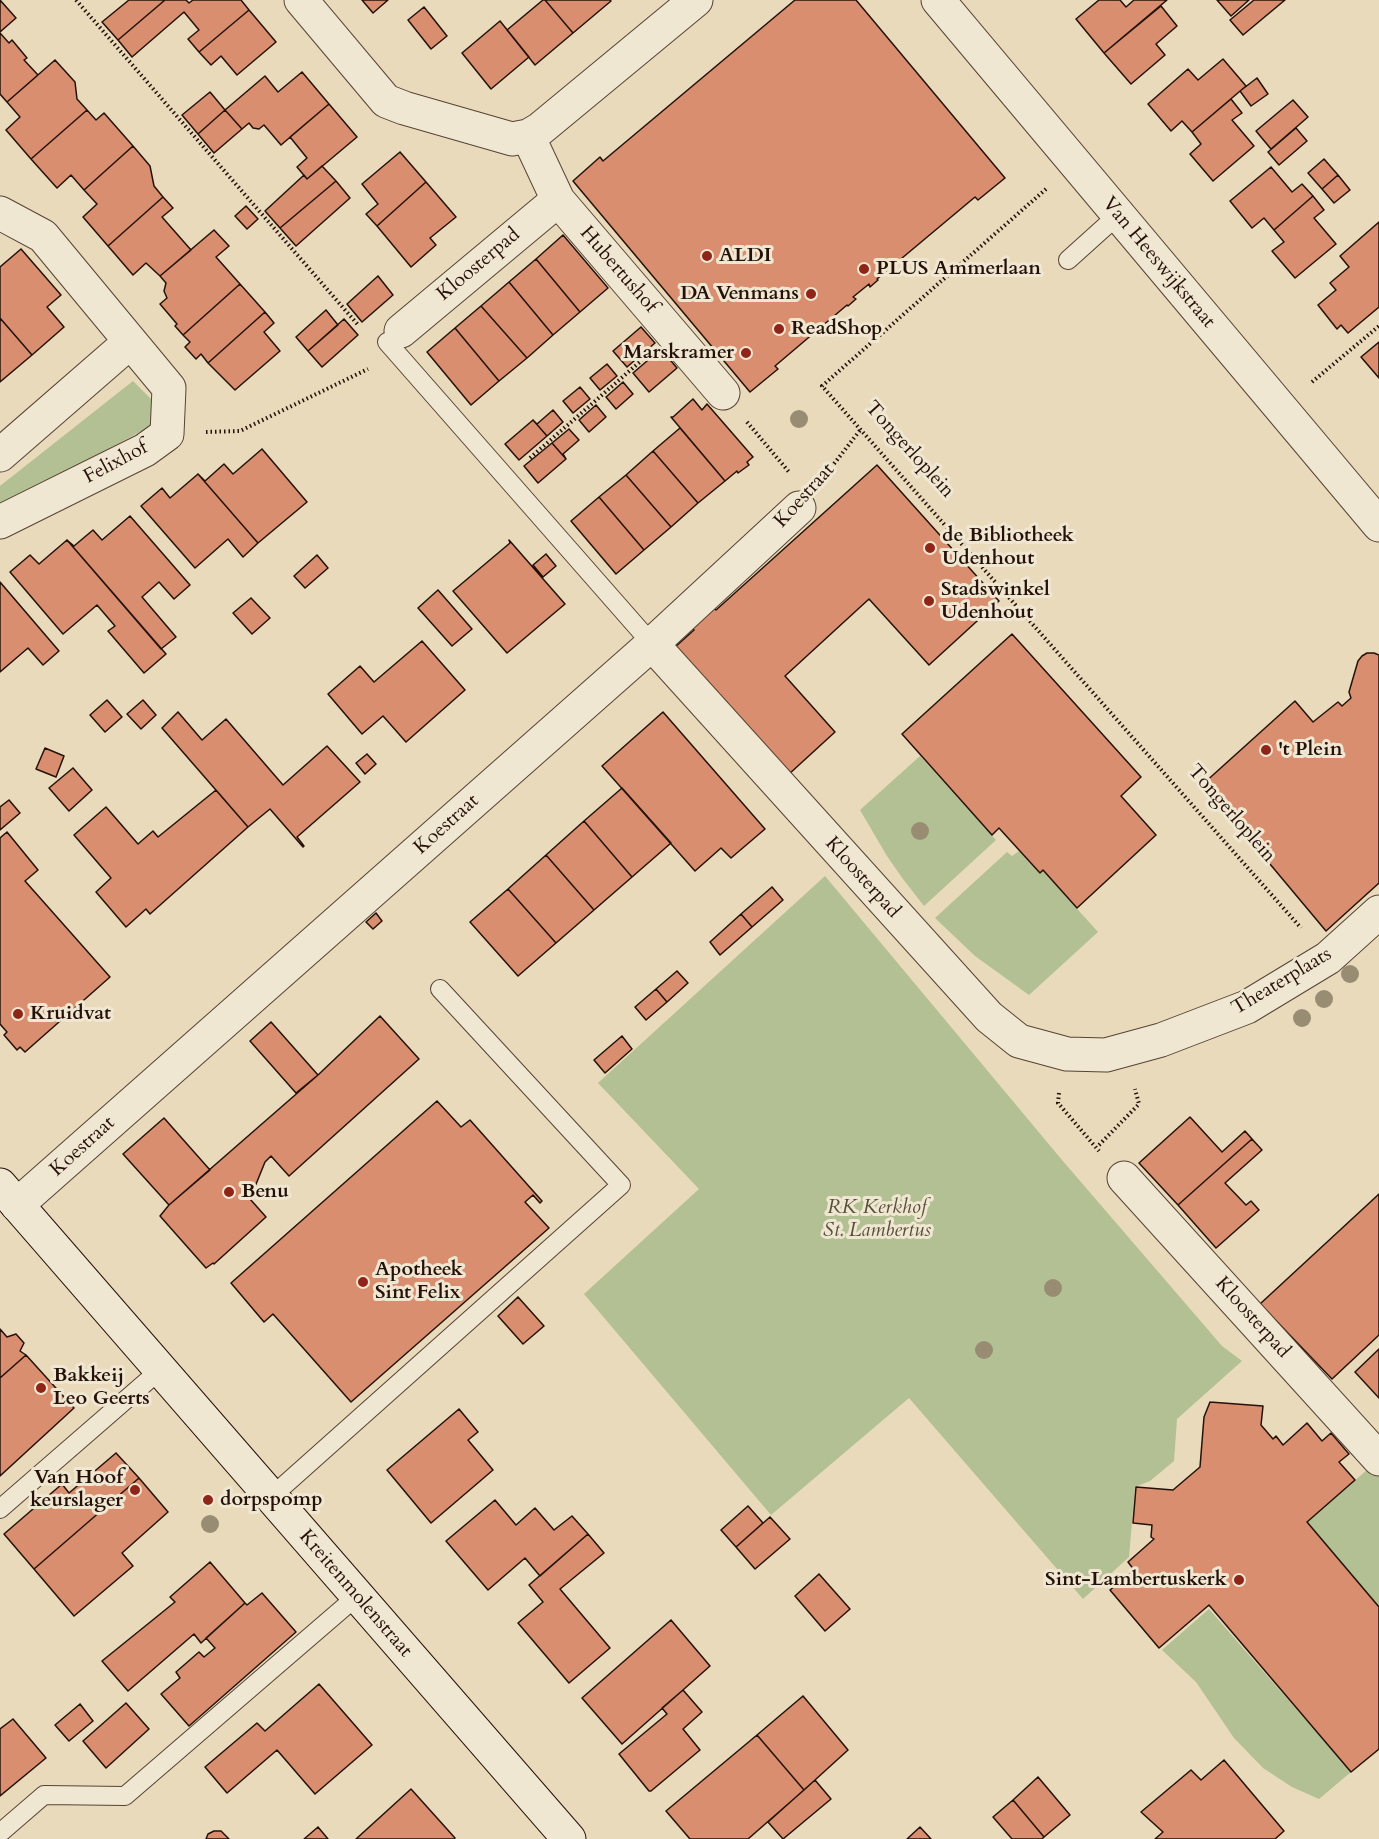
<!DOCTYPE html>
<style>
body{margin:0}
canvas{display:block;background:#e8daba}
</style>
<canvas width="1379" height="1839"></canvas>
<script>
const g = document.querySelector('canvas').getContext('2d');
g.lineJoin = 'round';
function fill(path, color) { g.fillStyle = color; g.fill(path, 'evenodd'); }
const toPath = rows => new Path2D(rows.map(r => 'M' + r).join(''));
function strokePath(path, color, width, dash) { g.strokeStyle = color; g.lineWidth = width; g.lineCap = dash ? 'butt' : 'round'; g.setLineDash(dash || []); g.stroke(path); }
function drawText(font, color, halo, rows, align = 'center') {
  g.font = font + ' Cardo,serif'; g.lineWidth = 6; g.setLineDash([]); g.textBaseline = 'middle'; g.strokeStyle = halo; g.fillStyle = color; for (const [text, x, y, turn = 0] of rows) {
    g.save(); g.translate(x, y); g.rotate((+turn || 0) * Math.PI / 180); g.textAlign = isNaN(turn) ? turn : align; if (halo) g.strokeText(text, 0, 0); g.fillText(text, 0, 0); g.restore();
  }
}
const green = toPath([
 [133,381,153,401,151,426,0,507,0,486],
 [920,756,996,840,924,906,903,879,887,856,860,810],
 [1019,851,1040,874,1043,871,1098,932,1029,995,975,956,935,918,1007,852,1012,856],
 [825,876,1062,1160,1222,1346,1242,1361,1177,1419,1174,1461,1150,1481,1135,1487,1129,1557,1083,1599,909,1398,771,1515,584,1294,699,1189,598,1083],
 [1375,1463,1379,1468,1379,1607,1307,1522],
 [1209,1609,1351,1772,1319,1799,1292,1787,1263,1768,1234,1738,1196,1682,1162,1650]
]);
const building = toPath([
 [0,0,16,18,0,32,0,0],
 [129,0,165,0,118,40,102,22,129,0],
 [165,0,186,0,189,3,193,0,241,0,249,10,199,52,188,39,199,30,184,12,132,57,118,40,165,0],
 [362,0,388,0,373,13,362,0],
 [543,0,545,0,573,33,535,65,507,30,543,0],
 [545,0,610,0,611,1,573,33,545,0],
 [795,0,856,0,1005,178,978,200,975,197,877,279,878,280,870,287,869,284,853,297,856,299,848,306,847,305,775,366,778,369,750,392,573,181,600,157,603,161,795,0],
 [1099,0,1120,0,1126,7,1134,0,1167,0,1104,53,1076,19,1099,0],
 [1217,0,1249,0,1231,16,1217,0],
 [1254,0,1285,0,1243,35,1230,20,1254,0],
 [1161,6,1177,26,1156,44,1165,55,1131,84,1104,53,1161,6],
 [424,7,447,36,431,49,408,20,424,7],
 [249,10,276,42,237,75,221,56,211,65,199,52,249,10],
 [500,21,529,57,491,89,462,53,500,21],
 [0,33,9,43,12,40,27,58,24,60,38,75,7,102,0,94,0,33],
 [1223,59,1246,86,1192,132,1182,121,1171,131,1148,104,1188,69,1198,80,1223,59],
 [55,60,75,82,77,99,87,110,31,159,6,130,20,117,7,102,55,60],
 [302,72,329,104,281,145,264,125,259,129,253,128,249,123,242,129,225,110,265,76,278,92,302,72],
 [1257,78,1268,94,1251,106,1240,91,1257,78],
 [210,92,225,110,198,134,182,115,210,92],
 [1231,99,1242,113,1232,120,1254,146,1213,181,1190,154,1201,144,1192,132,1231,99],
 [1293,100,1308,117,1271,149,1256,131,1293,100],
 [329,104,357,137,307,179,297,167,307,158,290,137,329,104],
 [87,110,96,120,104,113,133,146,84,190,71,175,57,188,31,159,87,110],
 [225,110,242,129,214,153,198,134,225,110],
 [1296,128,1307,141,1279,165,1268,152,1296,128],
 [133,146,150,166,154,186,163,197,108,246,83,217,97,204,84,190,133,146],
 [400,152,426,182,377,226,366,214,378,204,362,184,400,152],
 [1324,159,1338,175,1322,189,1308,173,1324,159],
 [322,166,336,181,280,228,265,211,304,175,307,179,322,166],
 [1271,167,1292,192,1302,184,1313,196,1274,230,1264,218,1252,228,1230,201,1271,167],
 [1338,175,1350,190,1334,203,1322,189,1338,175],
 [336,181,350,198,296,246,280,228,336,181],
 [426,182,456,217,430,238,436,245,411,267,377,226,426,182],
 [1313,196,1324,210,1314,218,1336,244,1295,278,1272,251,1284,242,1274,230,1313,196],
 [163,197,173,208,162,217,191,250,160,276,146,263,133,275,108,246,163,197],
 [246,206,258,219,247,229,235,216,246,206],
 [1379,222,1379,307,1348,333,1341,325,1337,329,1318,305,1336,290,1330,283,1349,267,1340,256,1379,222],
 [214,230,229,246,216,257,240,284,183,335,175,326,177,324,160,304,167,298,164,291,166,283,160,276,214,230],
 [563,235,608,288,580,312,536,259,563,235],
 [21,249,61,295,47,307,64,327,32,355,0,318,0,267,21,249],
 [536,259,580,312,553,335,509,282,536,259],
 [378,276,393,295,362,322,347,304,378,276],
 [509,282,553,335,527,358,481,306,509,282],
 [240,284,265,312,208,363,201,354,196,359,185,347,190,342,183,335,240,284],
 [481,306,527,358,499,381,455,328,481,306],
 [326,310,338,325,308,351,296,337,326,310],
 [265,312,274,323,264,332,280,351,235,390,208,363,265,312],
 [0,318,32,355,0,382,0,318],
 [344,319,358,335,322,367,308,351,344,319],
 [641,327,655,343,627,367,613,351,641,327],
 [455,328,499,381,471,405,427,352,455,328],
 [1379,342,1379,378,1361,357,1379,342],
 [661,349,677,368,649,392,633,373,661,349],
 [607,364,617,376,600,390,590,378,607,364],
 [623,382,633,394,616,409,606,397,623,382],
 [580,387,590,399,573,413,563,401,580,387],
 [693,399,702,410,707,404,753,457,747,462,749,465,738,473,737,471,725,481,671,417,673,417,693,399],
 [596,405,606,417,589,432,579,420,596,405],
 [553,410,563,422,547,436,533,420,537,424,553,410],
 [533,420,547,436,519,460,505,444,533,420],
 [680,428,725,481,698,503,653,451,680,428],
 [569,429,579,440,563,454,566,459,552,443,569,429],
 [552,443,566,459,538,483,524,466,552,443],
 [262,449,307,502,258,543,198,474,205,481,224,464,233,474,262,449],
 [653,451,698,503,671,527,626,475,653,451],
 [877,465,999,601,929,665,869,599,785,676,835,732,788,775,674,648,694,630,692,628,714,608,716,610,877,465],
 [198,474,258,543,243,557,228,539,195,568,141,506,162,488,170,498,198,474],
 [626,475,671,527,644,550,599,497,626,475],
 [599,497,644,550,616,574,571,521,599,497],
 [130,516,190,585,174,599,159,582,142,597,176,637,161,649,67,540,74,546,93,530,102,540,130,516],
 [67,540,166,654,144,673,108,631,115,626,97,605,63,634,10,572,30,555,39,564,67,540],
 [509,540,565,604,507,653,453,591,510,543,509,540],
 [546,554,556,566,543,577,533,565,546,554],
 [317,555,328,568,305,588,294,576,317,555],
 [0,582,59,651,43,665,28,648,0,672,0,582],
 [438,590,472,629,452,646,418,608,438,590],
 [251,598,270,618,252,634,233,613,251,598],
 [1012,634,1141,777,1121,796,1156,835,1077,908,1043,870,1040,873,999,828,992,835,902,734,1012,634],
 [422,641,465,690,406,742,383,716,362,734,328,694,360,666,374,682,422,641],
 [1367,653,1374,653,1379,655,1379,883,1326,931,1203,784,1295,701,1313,722,1338,702,1342,706,1351,698,1349,692,1358,661,1362,656,1367,653],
 [107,700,122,717,105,732,90,715,107,700],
 [143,700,156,715,141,729,127,714,143,700],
 [178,712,202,740,226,719,283,785,327,746,360,782,297,837,304,846,303,847,270,809,248,827,162,728,178,712],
 [663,712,765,829,731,858,721,848,695,871,602,766,663,712],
 [45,748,64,756,56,777,36,769,45,748],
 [367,754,376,764,365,774,356,763,367,754],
 [73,768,92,790,69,811,49,788,73,768],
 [622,788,671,843,632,877,584,821,622,788],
 [216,790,248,827,150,914,146,909,126,927,96,892,111,878,74,835,106,807,138,844,153,831,158,837,216,790],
 [9,800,20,813,0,830,0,807,9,800],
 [584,821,632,877,594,910,546,855,584,821],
 [7,832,38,870,25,881,110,977,25,1052,20,1047,17,1050,4,1035,7,1032,0,1024,0,838,7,832],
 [546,855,594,910,556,943,508,889,546,855],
 [772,887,783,900,752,927,741,914,772,887],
 [508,889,556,943,518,976,470,922,508,889],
 [376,913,382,921,373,929,366,922,376,913],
 [741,914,752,927,720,955,710,942,741,914],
 [677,971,688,983,667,1002,656,989,677,971],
 [656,989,667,1002,646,1020,635,1007,656,989],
 [380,1016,419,1059,289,1176,271,1156,265,1162,250,1199,266,1217,214,1264,213,1263,206,1268,160,1216,169,1205,318,1075,380,1016],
 [271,1022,318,1075,296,1093,250,1041,271,1022],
 [622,1036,632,1049,605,1073,594,1060,622,1036],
 [437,1101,461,1127,470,1120,542,1201,540,1203,533,1195,525,1202,549,1228,351,1402,273,1314,264,1322,231,1283,437,1101],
 [1190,1117,1222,1152,1245,1131,1252,1139,1178,1205,1139,1163,1190,1117],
 [164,1118,210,1170,169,1205,123,1154,164,1118],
 [1252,1139,1262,1150,1225,1183,1246,1205,1251,1201,1259,1210,1216,1248,1178,1205,1252,1139],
 [1379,1194,1379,1335,1332,1379,1260,1304,1379,1194],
 [518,1297,544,1326,523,1344,498,1316,518,1297],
 [0,1329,7,1337,16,1334,24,1343,20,1351,26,1355,0,1378,0,1329],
 [1379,1349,1379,1398,1355,1372,1379,1349],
 [26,1355,74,1408,0,1476,0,1378,26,1355],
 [1210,1402,1263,1406,1261,1425,1273,1439,1276,1436,1283,1445,1307,1423,1322,1441,1331,1433,1349,1454,1339,1462,1355,1480,1307,1522,1379,1607,1379,1749,1351,1772,1209,1605,1159,1648,1110,1590,1134,1570,1128,1562,1154,1539,1151,1537,1152,1525,1133,1523,1136,1487,1173,1490,1200,1467,1204,1417,1210,1402],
 [459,1409,478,1432,468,1440,493,1470,431,1523,387,1470,459,1409],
 [116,1453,139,1478,34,1569,4,1534,62,1484,69,1493,116,1453],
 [139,1478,168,1512,122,1553,133,1566,74,1616,34,1569,139,1478],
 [495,1500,516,1525,535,1508,554,1530,572,1516,588,1534,540,1576,525,1558,488,1590,446,1541,495,1500],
 [748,1506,763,1523,736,1547,721,1530,748,1506],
 [770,1517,790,1539,755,1569,736,1547,770,1517],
 [588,1534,604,1553,560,1589,610,1648,569,1683,518,1623,543,1602,529,1585,588,1534],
 [210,1562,245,1603,201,1643,194,1634,128,1691,102,1661,175,1602,170,1597,210,1562],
 [819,1574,850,1609,825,1631,795,1596,819,1574],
 [262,1593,296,1632,189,1726,161,1694,180,1678,176,1672,199,1652,204,1657,215,1648,206,1638,245,1603,247,1605,262,1593],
 [671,1620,710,1666,622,1744,582,1698,671,1620],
 [319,1684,372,1745,315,1794,277,1750,227,1793,205,1767,257,1723,265,1731,319,1684],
 [683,1690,702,1712,683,1729,700,1750,651,1791,649,1791,619,1754,667,1714,662,1708,683,1690],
 [803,1696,848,1750,804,1790,757,1735,803,1696],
 [126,1703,149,1729,106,1768,83,1741,126,1703],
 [80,1704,93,1721,69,1741,55,1725,80,1704],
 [13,1719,46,1758,0,1796,0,1729,13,1719],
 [757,1735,804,1790,748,1839,690,1839,666,1811,757,1735],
 [1224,1760,1284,1831,1275,1839,1155,1839,1163,1832,1141,1812,1191,1770,1201,1780,1224,1760],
 [1038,1777,1070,1815,1044,1837,1013,1800,1038,1777],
 [815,1780,831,1799,783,1839,768,1822,815,1780],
 [411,1789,455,1838,454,1839,356,1839,411,1789],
 [1013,1800,1044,1837,1042,1839,1012,1839,993,1817,1013,1800],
 [318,1827,328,1839,304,1839,318,1827],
 [920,1827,931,1839,907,1839,920,1827],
 [214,1831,221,1831,229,1839,206,1839,208,1834,214,1831]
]);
const path = toPath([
 [76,0,359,326],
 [1046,189,822,386,1301,928],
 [1312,382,1379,326],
 [747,422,789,472],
 [206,432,240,431,368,369],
 [530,458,642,360],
 [823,478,861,429],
 [1059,1093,1058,1103,1099,1151],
 [1099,1145,1139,1104,1135,1089]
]);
const lane = toPath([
 [1068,260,1118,215],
 [387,342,652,644],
 [271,1497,621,1185,440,989],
 [0,1509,160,1370],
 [0,1833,44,1795,125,1796,356,1597]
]);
const street = toPath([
 [301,0,386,101,404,108,512,139,528,136,540,129,696,0],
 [938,0,1379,525],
 [528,136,558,200,723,393],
 [0,213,43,236,169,388,167,434,145,450,0,522],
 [401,331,558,200],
 [0,455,130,342],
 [652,644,989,1017,1019,1041,1067,1054,1106,1055,1161,1040,1247,1007,1328,958,1379,912],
 [1124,1178,1379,1459],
 [17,1205,652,644,799,508]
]);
const secondary = toPath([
 [0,1185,569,1839]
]);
const trees = [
 [799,419],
 [920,831],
 [1350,974],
 [1324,999],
 [1302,1018],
 [1053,1288],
 [984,1350],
 [210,1524]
];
const markers = [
 [707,256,6,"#8f2418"],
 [864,269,6,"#8f2418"],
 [811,294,6,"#8f2418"],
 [779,329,6,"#8f2418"],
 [746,353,6,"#8f2418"],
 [930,548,6,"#8f2418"],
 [929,601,6,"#8f2418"],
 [1266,750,6,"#8f2418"],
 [18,1014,6,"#8f2418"],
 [229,1192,6,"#8f2418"],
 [363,1282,6,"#8f2418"],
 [41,1388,6,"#8f2418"],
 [135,1490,6,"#8f2418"],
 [208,1500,6,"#8f2418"],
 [1239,1580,6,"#8f2418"]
];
const poiNames = [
 ["ALDI",719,256],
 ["PLUS Ammerlaan",876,269],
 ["DA Venmans",799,294,"right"],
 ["ReadShop",791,329],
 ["Marskramer",734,353,"right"],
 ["de Bibliotheek",942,536],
 ["Udenhout",942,559],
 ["Stadswinkel",941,590],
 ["Udenhout",941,613],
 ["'t Plein",1278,750],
 ["Kruidvat",30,1014],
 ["Benu",241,1192],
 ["Apotheek",375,1270],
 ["Sint Felix",375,1293],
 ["Bakkeij",53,1376],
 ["Leo Geerts",53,1399],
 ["Van Hoof",123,1478,"right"],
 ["keurslager",123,1501,"right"],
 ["dorpspomp",220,1500],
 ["Sint-Lambertuskerk",1227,1580,"right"]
];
const streetNames = [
 ["Van Heeswijkstraat",1158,263,50],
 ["Kloosterpad",479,265,-40],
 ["Hubertushof",618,270,49],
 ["Tongerloplein",909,450,48],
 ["Felixhof",116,463,-28],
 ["Koestraat",805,496,-48],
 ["Tongerloplein",1231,814,49],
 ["Koestraat",447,825,-42],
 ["Kloosterpad",862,878,48],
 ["Theaterplaats",1282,982,-31],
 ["Koestraat",83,1147,-42],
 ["Kloosterpad",1252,1318,48],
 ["Kreitenmolenstraat",355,1594,49]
];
const parkNames = [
 ["RK Kerkhof",877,1208],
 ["St. Lambertus",877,1231]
];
fill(green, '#b2c093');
fill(building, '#d98f6f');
strokePath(building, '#251109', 1.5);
strokePath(lane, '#564335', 20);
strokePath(street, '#564335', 35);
strokePath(secondary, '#251109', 35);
strokePath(path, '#251109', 4, [1.5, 3]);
strokePath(lane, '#f0e7d2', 18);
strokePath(street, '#f0e7d2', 33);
strokePath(secondary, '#f0e7d2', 33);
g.fillStyle = '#988d73';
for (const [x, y] of trees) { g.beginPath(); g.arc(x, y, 9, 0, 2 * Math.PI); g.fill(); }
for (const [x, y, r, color] of markers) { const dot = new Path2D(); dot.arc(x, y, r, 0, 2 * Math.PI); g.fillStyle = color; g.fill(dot); strokePath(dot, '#f0e7d2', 2); }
drawText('bold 20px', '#251109', '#f0e7d2', poiNames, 'left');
drawText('20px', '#251109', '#f0e7d2', streetNames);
drawText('italic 20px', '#564e39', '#f0e7d2', parkNames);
</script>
